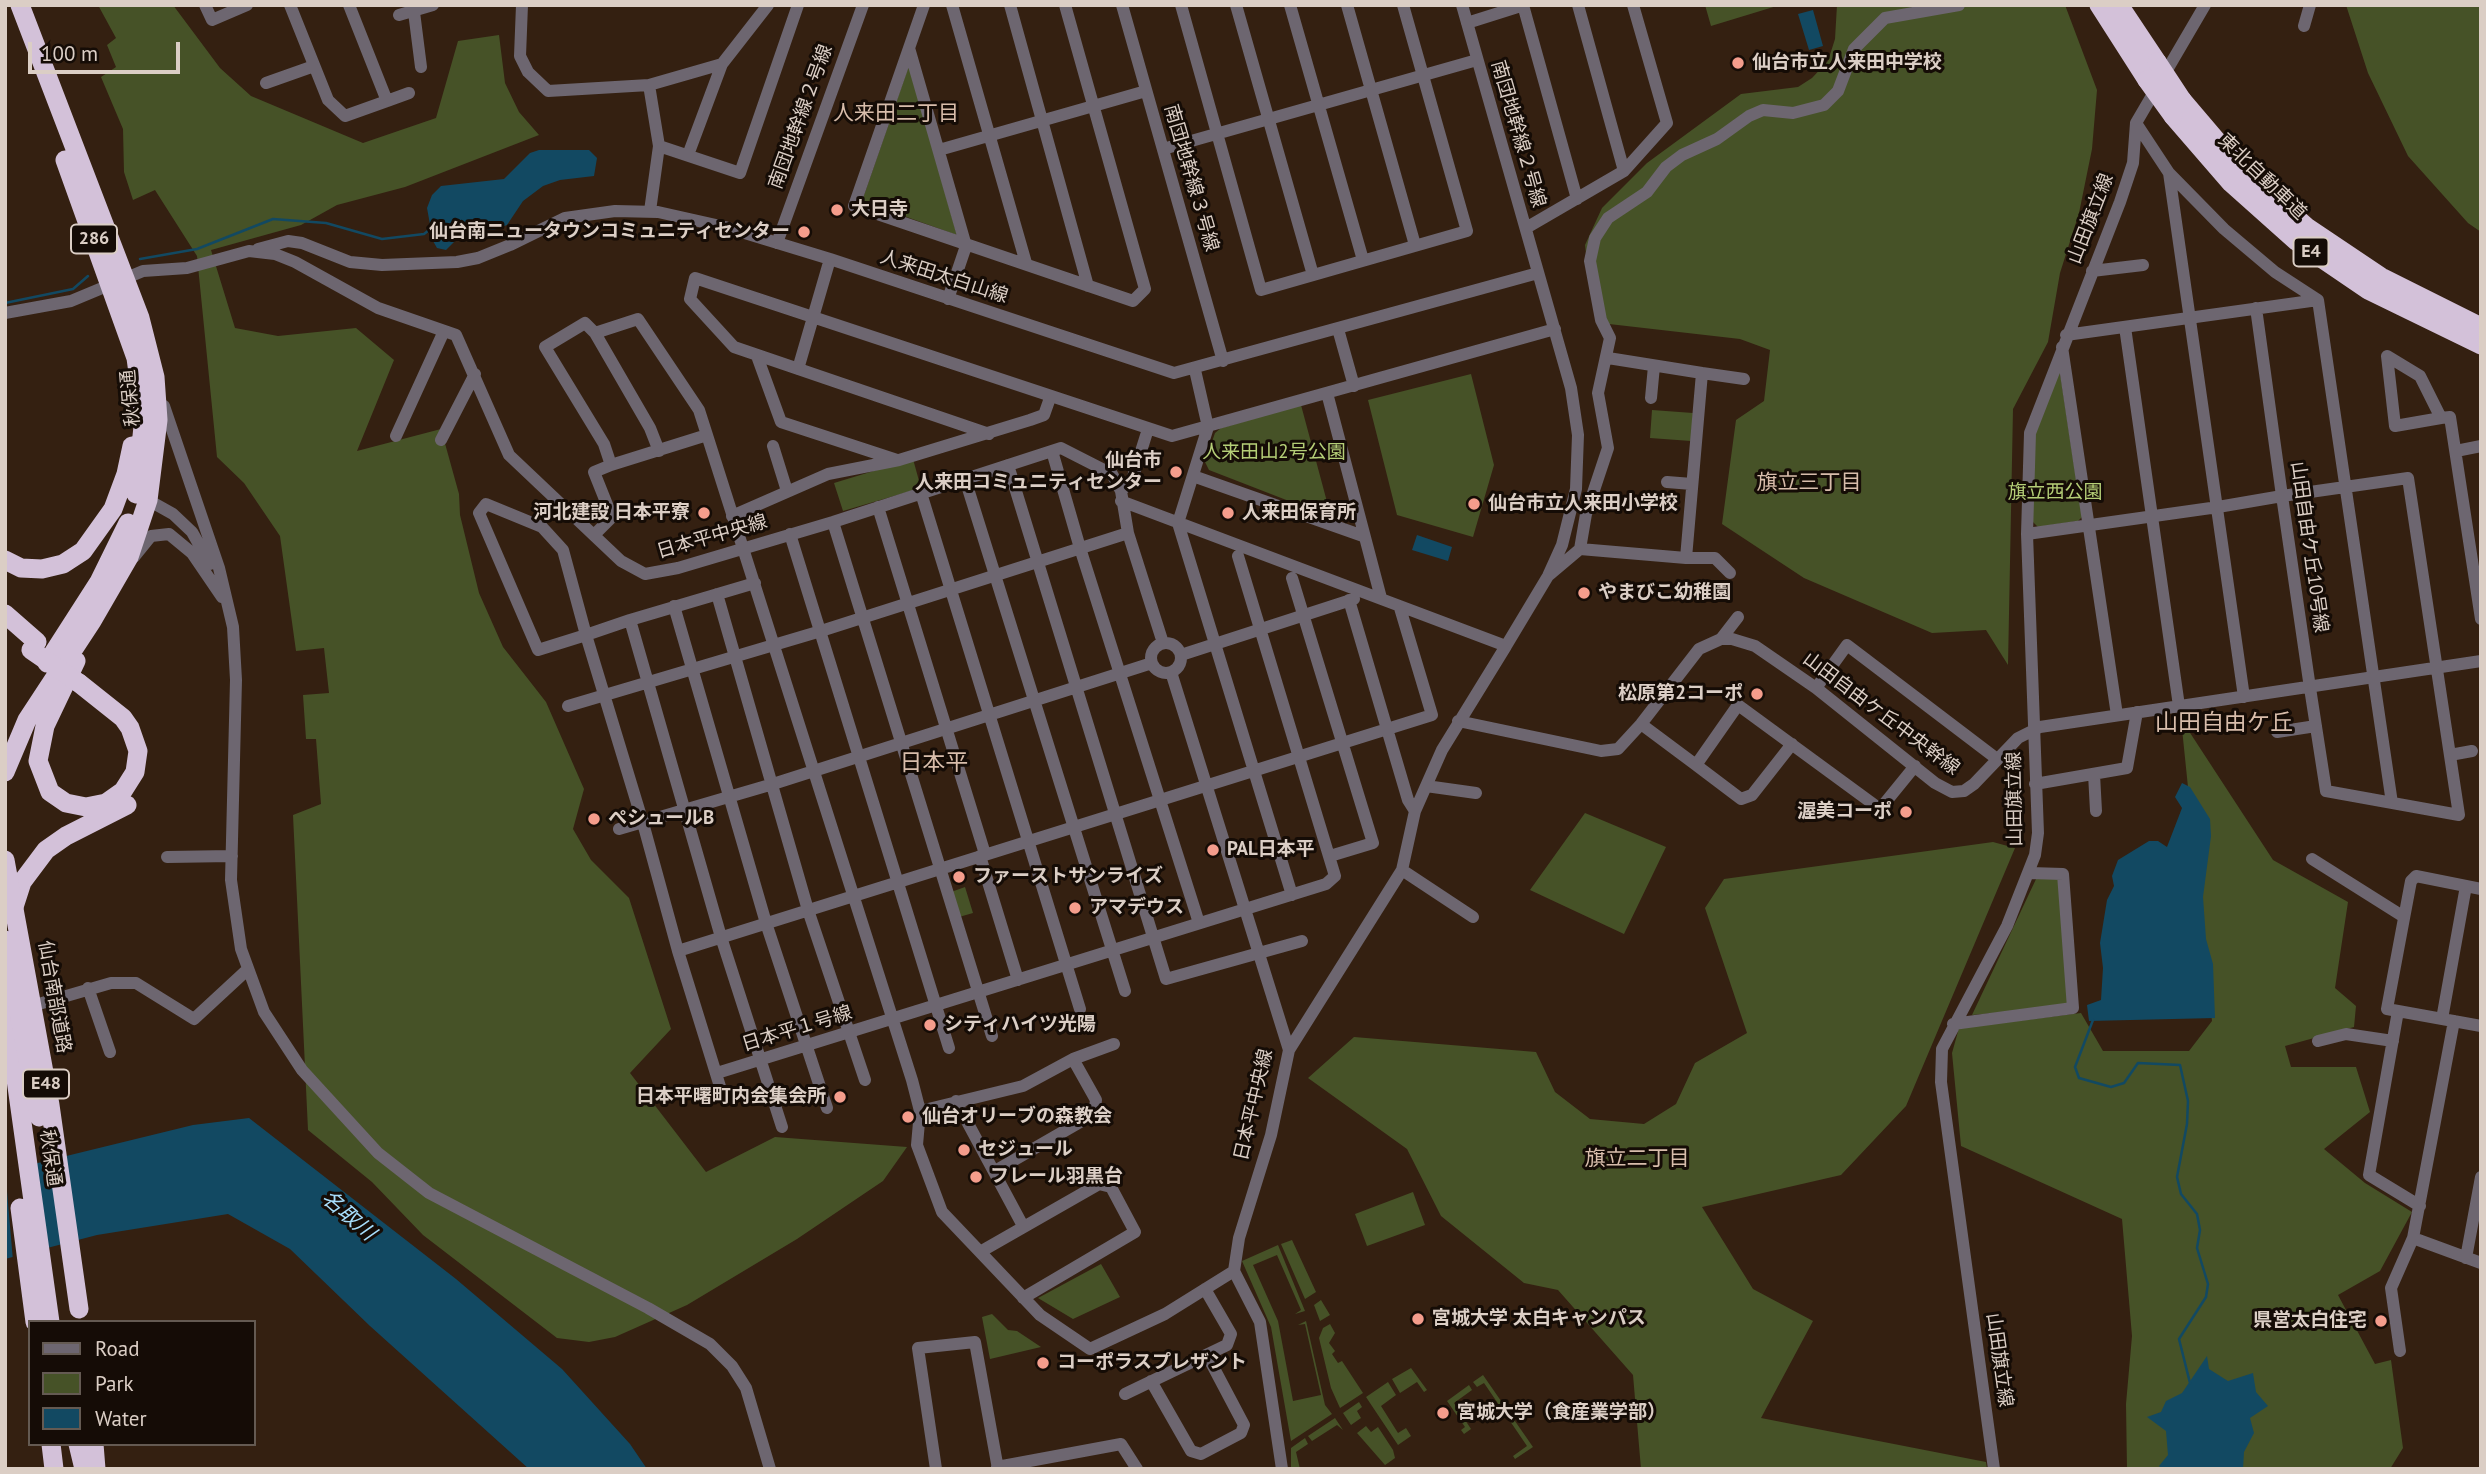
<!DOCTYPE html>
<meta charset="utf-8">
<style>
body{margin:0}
#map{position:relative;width:2486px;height:1474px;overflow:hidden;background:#342011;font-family:"PT Sans",sans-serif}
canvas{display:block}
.frame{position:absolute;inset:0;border:7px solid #dbcec5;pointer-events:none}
.legend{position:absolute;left:28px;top:1320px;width:228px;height:126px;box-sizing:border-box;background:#150c06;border:2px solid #645a52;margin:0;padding:9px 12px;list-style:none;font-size:21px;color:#dbcec5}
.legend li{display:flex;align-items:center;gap:14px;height:35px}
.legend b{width:35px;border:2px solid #645a52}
.scale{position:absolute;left:28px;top:42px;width:152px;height:32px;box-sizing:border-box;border:4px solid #dbcec5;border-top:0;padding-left:9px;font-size:21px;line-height:24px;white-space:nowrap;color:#dbcec5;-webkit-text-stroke:5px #150c06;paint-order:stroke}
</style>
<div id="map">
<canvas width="2486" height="1474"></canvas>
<div class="frame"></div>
<ul class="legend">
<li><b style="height:9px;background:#6d6670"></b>Road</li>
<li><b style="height:19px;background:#465227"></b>Park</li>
<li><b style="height:19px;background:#124962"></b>Water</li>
</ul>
<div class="scale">100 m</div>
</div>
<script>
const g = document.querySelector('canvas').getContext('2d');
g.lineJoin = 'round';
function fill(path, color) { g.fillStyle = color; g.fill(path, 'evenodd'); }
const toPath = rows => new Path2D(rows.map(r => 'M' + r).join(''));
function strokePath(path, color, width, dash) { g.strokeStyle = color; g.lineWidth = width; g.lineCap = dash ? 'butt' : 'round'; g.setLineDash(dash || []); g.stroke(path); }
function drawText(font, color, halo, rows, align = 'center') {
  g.font = font + ' "PT Sans","Noto Sans JP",sans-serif'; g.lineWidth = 6; g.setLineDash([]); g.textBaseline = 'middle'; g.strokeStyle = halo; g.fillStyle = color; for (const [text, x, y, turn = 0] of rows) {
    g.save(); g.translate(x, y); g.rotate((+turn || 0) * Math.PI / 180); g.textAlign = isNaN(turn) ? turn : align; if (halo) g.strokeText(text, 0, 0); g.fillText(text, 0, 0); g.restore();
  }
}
const green = toPath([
 [98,5,173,5,220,68,251,96,363,143,436,118,458,41,499,35,505,83,519,112,539,135,405,187,337,205,301,225,211,250,235,328,278,336,356,328,394,360,357,451,441,429,459,494,460,515,479,593,503,647,546,702,584,789,573,829,591,860,629,898,671,1029,630,1073,706,1172,775,1137,907,1147,883,1181,797,1239,687,1305,615,1337,589,1342,557,1338,423,1235,372,1182,308,1130,293,815,321,804,316,739,306,739,303,695,329,693,324,648,296,651,280,536,244,483,217,457,197,256,155,190,133,200,124,172,123,129,101,77,116,67,107,45,116,38],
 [1705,5,1780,5,1711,26],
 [1837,5,2065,5,2097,90,2092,149,2079,213,2060,273,2048,342,2013,409,2008,665,1986,630,1932,633,1804,578,1722,524,1736,420,1764,401,1770,350,1740,339,1609,324,1590,289,1585,245,1602,208,1647,163,1741,94,1798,87,1812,78,1828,61,1835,39],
 [2346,5,2481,5,2481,232,2468,223,2408,156,2368,73],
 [909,65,957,235,862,201],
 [2059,366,2082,517,2078,521,2038,527,2033,522,2033,440],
 [1471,374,1494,465,1473,537,1397,515,1368,400],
 [1301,405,1330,513,1325,515,1209,470,1205,462,1215,433,1221,428],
 [1652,410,1693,413,1691,441,1650,438],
 [913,459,921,488,843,511,834,483],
 [2181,719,2273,860,2348,902,2335,988,2356,1006,2354,1027,2285,1046,2291,1067,2356,1067,2370,1112,2324,1149,2365,1183,2412,1212,2380,1271,2338,1295,2375,1364,2391,1360,2403,1448,2390,1469,2127,1469,2126,1404,2132,1336,2122,1219,1961,1146,1952,1053,1959,1028,2081,1013,2103,1051,2189,1051,2212,1021],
 [1585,813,1666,847,1624,934,1530,890],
 [1993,842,2015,848,1906,1106,1841,1175,1702,1207,1753,1289,1813,1321,1761,1418,1986,1462,1987,1469,1641,1469,1633,1375,1558,1290,1524,1283,1441,1216,1407,1149,1308,1078,1354,1037,1536,1052,1555,1092,1590,1119,1644,1124,1676,1104,1695,1063,1747,1033,1705,908,1724,879],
 [2061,875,2073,1006,1972,1015,2037,877],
 [965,887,973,913,959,917,951,892],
 [1413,1192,1425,1225,1367,1246,1355,1214],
 [1292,1240,1316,1292,1305,1299,1281,1244],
 [1278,1245,1305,1311,1295,1314,1301,1310,1277,1255,1253,1265,1278,1321,1293,1401,1321,1395,1305,1324,1298,1325,1306,1321,1325,1405,1332,1414,1291,1441,1271,1327,1242,1261],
 [1101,1264,1120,1297,1073,1319,1038,1298],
 [1321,1300,1330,1315,1320,1321,1314,1305],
 [992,1314,1008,1330,1017,1331,1041,1347,990,1359,982,1317],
 [1330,1324,1335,1333,1329,1343,1335,1351,1332,1354,1338,1363,1342,1361,1363,1393,1340,1408,1331,1388,1319,1338,1323,1328],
 [1411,1368,1427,1390,1424,1392,1417,1382,1400,1393,1392,1379],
 [1483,1375,1533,1447,1515,1459,1513,1456,1527,1446,1484,1383,1477,1387,1473,1382],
 [1388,1382,1396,1395,1381,1406,1398,1433,1406,1428,1411,1436,1398,1445,1366,1397],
 [1469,1385,1472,1390,1454,1403,1471,1429,1464,1434,1461,1430,1465,1427,1447,1401],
 [1359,1402,1362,1407,1357,1411,1361,1418,1351,1425,1343,1413],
 [1335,1418,1343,1430,1337,1425,1312,1441,1308,1436],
 [1366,1426,1371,1432,1378,1427,1393,1450,1395,1458,1388,1463,1385,1465,1357,1433],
 [1305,1438,1308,1444,1296,1452,1300,1469,1291,1469,1291,1448]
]);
const water = toPath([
 [1813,10,1823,46,1809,50,1798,14],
 [539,150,589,150,597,158,594,176,560,180,543,186,523,201,507,225,494,230,474,228,464,232,446,250,437,248,433,241,427,208,432,195,441,186,504,179,530,153],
 [1417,535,1452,547,1448,561,1412,550],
 [2182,783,2190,787,2210,819,2211,836,2203,897,2206,939,2213,964,2215,1018,2089,1021,2087,1005,2101,1000,2103,968,2100,943,2107,900,2114,886,2112,876,2118,860,2149,841,2158,841,2167,847,2182,808,2175,797],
 [249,1118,456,1279,562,1369,630,1444,647,1469,529,1469,370,1326,290,1249,228,1214,97,1235,5,1259,5,1171,193,1125],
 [2207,1356,2209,1369,2228,1381,2253,1373,2256,1392,2268,1406,2250,1418,2254,1433,2244,1452,2243,1469,2162,1469,2159,1466,2168,1455,2166,1431,2147,1417,2161,1412,2166,1401,2182,1393]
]);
const pier = toPath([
 [36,1160,47,1251,13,1261,5,1168]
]);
const stream = toPath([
 [140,259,197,249,273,219,326,223,382,239,424,234,433,227],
 [5,303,73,289,88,276],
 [2093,1020,2075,1067,2079,1078,2111,1087,2124,1083,2138,1063,2180,1065,2188,1101,2187,1124,2177,1177,2181,1194,2197,1214,2200,1230,2197,1248,2208,1284,2206,1297,2179,1339,2190,1383]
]);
const minor = toPath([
 [205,5,212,20,247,5],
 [290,5,328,100,345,116,387,101,349,5],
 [522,5,520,56,528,72,548,91,649,85,659,146,650,211],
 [924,5,854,206,1133,301,1145,289,1065,5],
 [952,5,1026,263],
 [1010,5,1088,286],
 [1122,5,1223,361],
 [1181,5,1261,290,1467,231,1403,5],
 [1236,5,1313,275],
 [1290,5,1363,260],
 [1347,5,1415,245],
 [1462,5,1571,388,1578,435,1576,489,1562,545,1548,576,1506,646],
 [1523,5,1577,199],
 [1578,5,1624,171],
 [414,12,421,67],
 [399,15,433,5],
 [1467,23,1524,5],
 [2304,26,2310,5],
 [909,48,966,246,948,299],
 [266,83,314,66],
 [649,85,722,64],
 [387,101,409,93],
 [2136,123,2169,173,2224,229,2275,272,2318,300,2392,803],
 [659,146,740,173,798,5],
 [1163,149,1477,60],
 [939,150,1146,91],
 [688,155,722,64,768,5],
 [2169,173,2244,697],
 [1526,228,1624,171,1667,123,1633,5],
 [777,243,863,5],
 [258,249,288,241,302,243,350,262,382,265,457,262,478,258,510,245,565,218,615,211,658,212,725,227,830,259,1174,373,1538,273],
 [2092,271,2143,265],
 [5,313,71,301,143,271,187,268,249,251,275,254,295,262,378,308,456,335,509,455,621,561,645,574,678,568,833,522,1061,448,1112,474,1121,491,1128,533,1163,643],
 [2125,327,2179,706],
 [1338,329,1354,386],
 [595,333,650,428,659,451],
 [2066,335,2318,300],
 [2062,347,2117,715],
 [757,356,781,422,897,460],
 [798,369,830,259],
 [1195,370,1208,427,1178,523,1292,895],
 [1702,373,1744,379],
 [1327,393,1381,598],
 [1651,398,1654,366],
 [164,406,219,568,233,627,236,680,231,880,241,949,264,1012,302,1070,378,1153,429,1193,648,1308,710,1344,732,1366,746,1388,770,1469],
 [2441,418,2420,376,2387,356,2395,426,2441,418,2450,417,2481,619],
 [989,434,734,347,690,299,695,278,1172,436,1555,329],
 [396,436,444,331],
 [441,440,475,374],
 [773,446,787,491],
 [1052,451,1080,548,1199,923],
 [2456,451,2481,446],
 [611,465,707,435],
 [1008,465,1166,979,1302,941],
 [1193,476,1363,536],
 [965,479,1125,991],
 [1667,482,1692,484],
 [1121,491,1132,480,1148,429],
 [921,493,1080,1009],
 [146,495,148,500,173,514,192,532,210,564],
 [1121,501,1506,646,1442,750,1415,811,1402,870,1289,1050],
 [878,507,985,854],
 [732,516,828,474,899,460,1030,420,1044,415,1050,398],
 [833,522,992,1036],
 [790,534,949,1048],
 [2027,534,2218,507,2282,496,2408,478,2459,815,2326,791,2310,688,2282,496,2256,308],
 [594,535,612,517,594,472,611,465,604,444,545,347,585,323,595,333,638,319,699,410,707,435,912,1080,920,1111,917,1145,942,1212,1040,1315,1090,1349,1165,1314,1234,1271],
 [1580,549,1686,558,1702,373,1608,358],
 [134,557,151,536,169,534,192,553,222,597],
 [1686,558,1715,558,1730,573],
 [1548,576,1580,549,1586,514,1608,448,1598,393,1610,338,1601,320,1590,261,1595,238,1608,218,1647,192,1666,167,1682,155,1717,139,1749,116,1763,110,1793,113,1824,105,1838,91,1854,49,1885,18,1959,5],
 [1292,578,1373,843,1330,856],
 [717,594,808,910,865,1080],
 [1349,600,1408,800,1415,811],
 [674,606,766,923,827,1108],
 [630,620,721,937,782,1127],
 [1721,639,1738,617],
 '1151 658a15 15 0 1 1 30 0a15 15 0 1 1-30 0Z',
 [1181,655,1354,599],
 [1171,672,1289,1050,1271,1135,1239,1238,1234,1271,1260,1322,1282,1469],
 [1816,688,1847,645,1997,759],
 [568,706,821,631,1128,533],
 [1458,721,1601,751,1618,749,1641,724,1699,649,1721,639,1732,639,1755,646,1816,688,1935,783,1952,792,1964,791,1974,784,2018,738,2040,727,2481,661],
 [1641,724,1696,765,1738,705,1880,809,1915,766],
 [2277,732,2316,726],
 [2450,755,2472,751],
 [1696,765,1741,799,1752,795,1792,744],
 [2094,774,2096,811],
 [2035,784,2127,768,2137,712],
 [1426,786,1476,793],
 [619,829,773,784,1152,663],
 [980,856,1018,980],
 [167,857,232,856],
 [2312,859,2404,917],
 [1402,870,1473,917],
 [2481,889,2416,876,2411,881,2387,1009,2481,1026],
 [678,951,1432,715,1400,608],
 [88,988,110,1052],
 [25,1008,111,983,136,983,194,1019,247,970],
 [2398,1011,2369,1175,2420,1206],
 [2442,1019,2466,886],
 [1953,1024,2073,1008,2063,874,2030,873],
 [2318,1041,2346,1034,2393,1041],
 [717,1073,1326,884,1335,876,1238,556],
 [722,1093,678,951,643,823,586,635,563,550,542,527,486,504,479,513,538,650,586,635,630,620,755,583],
 [956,1101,1023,1226],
 [920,1111,1023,1086,1073,1059,1114,1044],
 [995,1171,1094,1114,1096,1100,1073,1059],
 [2413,1238,2481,1263],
 [980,1252,1099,1184,1111,1187,1135,1232,1023,1298],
 [2466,1258,2481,1177],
 [2400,1351,2391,1288,2413,1238,2454,1021],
 [1151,1381,1191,1451,1201,1454,1241,1433,1244,1425,1207,1355],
 [1125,1394,1227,1345,1231,1334,1205,1289],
 [997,1467,1121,1444,1137,1469],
 [936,1469,918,1348,975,1342,998,1469],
 [1994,1469,1941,1082,1942,1049,2007,926,2035,855,2038,833,2027,534,2030,433,2120,202,2133,163,2136,123,2205,5]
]);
const highway = toPath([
 [2099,5,2147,80],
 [2119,5,2157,62],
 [2182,100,2239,167,2308,228,2381,277,2481,327],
 [2173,116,2231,183,2296,241,2368,290,2481,345],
 [65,160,136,358,144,417,136,494],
 [5,560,21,568,42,569,63,564,83,551,113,509,126,474,132,446],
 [5,614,37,642],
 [76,661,45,726,38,761,50,792,66,803,86,807,106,803,123,791,135,772,138,751,130,728,123,718,79,683],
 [47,663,99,582,128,523],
 [5,772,27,720,92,621,129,557,148,500,158,420,155,377,140,318,20,5],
 [12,913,22,882,46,850,66,836,127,805],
 [5,1001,50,1322],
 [20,1208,35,1322],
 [51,1444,54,1469],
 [78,1444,84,1469],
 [94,1444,96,1469]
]);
const highwayBridge = toPath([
 [2157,62,2182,100],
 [2147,80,2173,116],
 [31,650,79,683],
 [5,860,50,1105,79,1309],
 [5,940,39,1117]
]);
const markers = [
 [1738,63,7,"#f49d8c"],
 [837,210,7,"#f49d8c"],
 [804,232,7,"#f49d8c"],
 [1176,472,7,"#f49d8c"],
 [1474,504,7,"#f49d8c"],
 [704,513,7,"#f49d8c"],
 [1228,513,7,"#f49d8c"],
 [1584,593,7,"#f49d8c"],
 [1757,694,7,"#f49d8c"],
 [1906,812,7,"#f49d8c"],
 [594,819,7,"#f49d8c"],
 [1213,850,7,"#f49d8c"],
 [959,877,7,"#f49d8c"],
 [1075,908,7,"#f49d8c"],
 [930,1025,7,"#f49d8c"],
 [840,1097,7,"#f49d8c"],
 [908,1117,7,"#f49d8c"],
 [964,1150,7,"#f49d8c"],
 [976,1177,7,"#f49d8c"],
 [1418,1319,7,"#f49d8c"],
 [2381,1321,7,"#f49d8c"],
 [1043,1363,7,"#f49d8c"],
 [1443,1413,7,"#f49d8c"]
];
const shields = [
 [94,239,46],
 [2311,252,35],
 [46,1084,46]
];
const shieldNames = [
 ["286",94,239],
 ["E4",2311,252],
 ["E48",46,1084]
];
const poiNames = [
 ["仙台市立人来田中学校",1752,63],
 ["大日寺",851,210],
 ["仙台南ニュータウンコミュニティセンター",790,232,"right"],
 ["仙台市",1162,461,"right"],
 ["人来田コミュニティセンター",1162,483,"right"],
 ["仙台市立人来田小学校",1488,504],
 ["河北建設 日本平寮",690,513,"right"],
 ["人来田保育所",1242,513],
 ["やまびこ幼稚園",1598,593],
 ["松原第2コーポ",1743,694,"right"],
 ["渥美コーポ",1892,812,"right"],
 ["ぺシュールB",608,819],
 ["PAL日本平",1227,850],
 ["ファーストサンライズ",973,877],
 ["アマデウス",1089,908],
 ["シティハイツ光陽",944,1025],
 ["日本平曙町内会集会所",826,1097,"right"],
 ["仙台オリーブの森教会",922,1117],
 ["セジュール",978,1150],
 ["フレール羽黒台",990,1177],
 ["宮城大学 太白キャンパス",1432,1319],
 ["県営太白住宅",2367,1321,"right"],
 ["コーポラスプレザント",1057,1363],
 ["宮城大学（食産業学部）",1457,1413]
];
const streetNames = [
 ["南団地幹線２号線",801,117,-70],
 ["南団地幹線２号線",1518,134,74],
 ["東北自動車道",2262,177,44],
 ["南団地幹線３号線",1191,178,74],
 ["山田旗立線",2091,219,-69],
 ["人来田太白山線",944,277,18],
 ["秋保通",131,398,-95],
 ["日本平中央線",712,537,-16],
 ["山田自由ケ丘10号線",2309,547,82],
 ["山田自由ケ丘中央幹線",1881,714,37],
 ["山田旗立線",2015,799,-91],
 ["仙台南部道路",54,997,80],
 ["日本平１号線",797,1029,-17],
 ["日本平中央線",1254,1105,-77],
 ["秋保通",50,1158,82],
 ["山田旗立線",1999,1360,82]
];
const parkNames = [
 ["人来田山2号公園",1274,453],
 ["旗立西公園",2055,493]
];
const neighbourhoodNames = [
 ["人来田二丁目",896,114],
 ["旗立三丁目",1809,483],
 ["旗立二丁目",1637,1159]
];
const waterNames = [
 ["名取川",348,1216,41]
];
const quarterNames = [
 ["山田自由ケ丘",2224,723],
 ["日本平",934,763]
];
fill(green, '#465227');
fill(water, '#124962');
fill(pier, '#342011');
strokePath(stream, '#124962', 2.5);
strokePath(minor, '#6d6670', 12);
strokePath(highway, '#d3c1d9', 19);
strokePath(highwayBridge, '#d3c1d9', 19);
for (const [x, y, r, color] of markers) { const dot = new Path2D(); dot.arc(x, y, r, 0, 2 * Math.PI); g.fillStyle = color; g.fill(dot); strokePath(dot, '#150c06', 2.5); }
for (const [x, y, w] of shields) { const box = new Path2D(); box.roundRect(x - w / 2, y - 14.5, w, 29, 5); g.fillStyle = '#150c06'; g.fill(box); strokePath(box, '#dbcec5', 2); }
drawText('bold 18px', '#dbcec5', null, shieldNames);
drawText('bold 19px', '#dbcec5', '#150c06', poiNames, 'left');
drawText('19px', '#dbcec5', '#150c06', streetNames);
drawText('19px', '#b5cf77', '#150c06', parkNames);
drawText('21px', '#d8bdab', '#150c06', neighbourhoodNames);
drawText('italic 21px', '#a7defc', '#150c06', waterNames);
drawText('23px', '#d8bdab', '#150c06', quarterNames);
</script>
